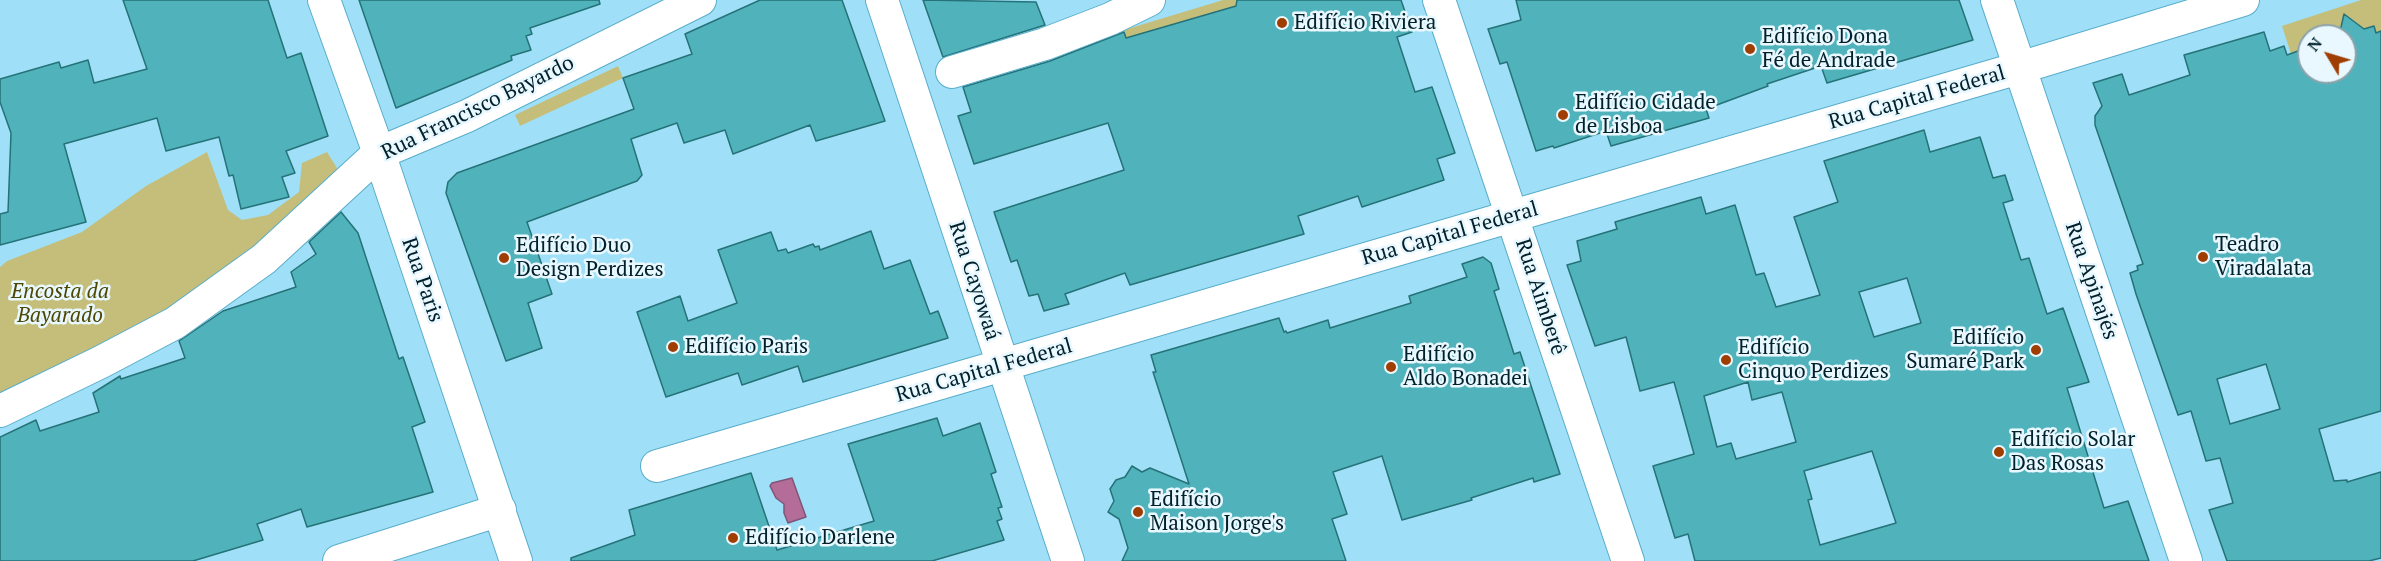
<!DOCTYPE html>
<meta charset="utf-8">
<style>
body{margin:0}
#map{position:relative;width:2381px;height:561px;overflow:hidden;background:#9fe0f8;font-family:"PT Serif",serif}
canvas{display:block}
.north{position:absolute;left:2297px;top:24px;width:60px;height:60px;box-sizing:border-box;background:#e9f8ff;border:2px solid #8ca2aa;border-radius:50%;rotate:308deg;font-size:16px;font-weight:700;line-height:24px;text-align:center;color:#00202b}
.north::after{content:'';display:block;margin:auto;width:21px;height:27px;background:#a03d00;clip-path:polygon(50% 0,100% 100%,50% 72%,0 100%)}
</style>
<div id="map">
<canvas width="2381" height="561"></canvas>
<div class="north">N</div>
</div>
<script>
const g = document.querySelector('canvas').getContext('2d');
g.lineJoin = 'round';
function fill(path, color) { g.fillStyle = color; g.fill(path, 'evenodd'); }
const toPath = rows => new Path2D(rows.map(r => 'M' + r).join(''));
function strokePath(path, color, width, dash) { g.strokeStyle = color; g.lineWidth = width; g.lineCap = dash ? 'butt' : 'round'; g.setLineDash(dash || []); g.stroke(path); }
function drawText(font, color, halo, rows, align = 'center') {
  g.font = font + ' "PT Serif",serif'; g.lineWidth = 5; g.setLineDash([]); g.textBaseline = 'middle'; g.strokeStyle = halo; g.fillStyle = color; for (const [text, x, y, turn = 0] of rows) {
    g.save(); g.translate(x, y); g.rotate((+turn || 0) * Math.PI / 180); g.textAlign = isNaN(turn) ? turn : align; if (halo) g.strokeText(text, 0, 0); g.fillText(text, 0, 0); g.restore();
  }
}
const green = toPath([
 [1223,0,1238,0,1236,7,1126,38,1124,30],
 [2361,0,2381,0,2381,31,2376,33,2374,26,2360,30,2357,23,2349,17,2343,19,2339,36,2309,36,2309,47,2291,54,2282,26],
 [618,66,623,78,520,126,515,115],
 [207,152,228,210,242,220,268,215,299,192,302,163,327,152,337,168,333,181,271,236,178,305,0,400,0,267,7,261,82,232,146,186]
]);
const water = toPath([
 [792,478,806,517,788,523,784,513,784,504,776,498,770,486,772,483,792,478]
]);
const building = toPath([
 [123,0,268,0,287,58,301,53,328,136,286,151,295,173,282,177,289,197,241,209,233,175,229,176,219,137,166,151,157,118,64,144,86,222,0,245,0,214,8,212,11,133,0,102,0,79,59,62,61,68,88,60,94,83,147,69,123,0],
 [359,0,599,0,600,4,530,28,532,34,526,36,531,50,511,56,512,60,396,108,359,0],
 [760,0,842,0,885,121,816,141,810,125,733,154,725,130,684,143,677,123,631,139,642,175,637,181,527,222,552,294,528,303,542,348,506,361,446,193,448,182,457,173,634,109,623,78,692,54,685,34,760,0],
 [923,0,1036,2,1045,25,943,57,923,0],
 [1237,0,1401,0,1412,32,1397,37,1415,92,1432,87,1455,153,1437,159,1444,180,1362,207,1358,196,1298,216,1304,234,1130,285,1125,273,1065,294,1069,304,1044,311,1038,294,1029,296,1017,260,1011,262,994,212,1124,170,1108,123,974,164,958,116,971,112,963,87,1050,61,1124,32,1126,38,1236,6,1237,0],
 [1516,0,1959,0,1973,40,1827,83,1821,66,1767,84,1768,86,1706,109,1709,118,1611,146,1606,131,1554,148,1553,146,1536,151,1507,62,1500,64,1488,29,1521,20,1516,0],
 [2344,14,2364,29,2374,26,2376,33,2381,31,2381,411,2319,429,2334,481,2347,480,2347,482,2381,472,2381,558,2369,561,2227,561,2209,510,2233,503,2220,458,2206,461,2191,411,2178,415,2136,294,2130,273,2138,270,2137,266,2143,264,2095,125,2095,116,2102,106,2093,83,2122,74,2129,95,2190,75,2184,55,2264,32,2270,51,2284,46,2287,55,2309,47,2309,72,2345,72,2345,36,2339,36,2344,14],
 [2266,364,2280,409,2230,424,2217,379,2266,364],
 [1924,130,1930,152,1980,137,1993,178,2005,175,2013,200,2003,203,2021,260,2029,258,2047,314,2063,308,2089,382,2067,388,2104,508,2128,501,2149,561,1695,561,1688,534,1675,538,1653,466,1694,454,1674,382,1640,391,1626,337,1595,346,1567,265,1581,261,1577,241,1617,229,1615,222,1701,197,1706,214,1735,205,1756,275,1764,273,1776,307,1820,295,1794,217,1838,202,1824,161,1924,130],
 [1907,278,1921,323,1874,337,1859,292,1907,278],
 [1748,382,1752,400,1782,392,1796,442,1736,459,1731,443,1717,447,1704,396,1748,382],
 [1872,451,1896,523,1820,545,1808,500,1812,499,1804,471,1872,451],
 [341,212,358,233,399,359,403,357,425,422,412,427,433,492,307,527,301,509,257,524,263,540,193,561,0,561,0,437,36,420,40,431,99,412,93,393,120,376,121,379,185,358,179,341,223,311,296,287,291,272,316,254,309,242,341,212],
 [871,231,884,269,910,260,930,314,938,311,948,338,803,382,798,366,742,385,738,373,666,397,637,312,680,296,688,321,737,303,718,250,771,232,778,251,786,249,788,253,813,244,815,247,819,246,820,250,871,231],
 [1483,257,1491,263,1499,289,1494,291,1514,354,1520,352,1560,474,1534,482,1533,478,1471,498,1472,500,1402,520,1382,456,1333,472,1347,514,1332,519,1346,561,1122,561,1128,548,1119,519,1108,512,1114,501,1110,489,1116,480,1125,477,1132,466,1142,472,1150,468,1189,484,1153,372,1156,372,1151,355,1279,318,1284,332,1286,331,1287,333,1328,320,1330,328,1411,303,1409,296,1467,277,1462,264,1483,257],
 [937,418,943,436,980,423,996,472,991,474,1002,507,998,508,1002,519,997,521,1004,540,932,561,571,561,571,558,635,535,629,510,751,473,777,550,874,521,848,444,937,418]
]);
const minor = toPath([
 [324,0,379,153,516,561],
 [882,0,1068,561],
 [1439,0,1628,561],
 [1997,0,2186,561],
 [952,72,1045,44,1110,19,1149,0],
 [0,411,101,362,175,323,264,259,379,153,467,116,700,0],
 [657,466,2019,68,2243,0],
 [339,561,500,510]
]);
const markers = [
 [1282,23,6,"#a03d00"],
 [1750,49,6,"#a03d00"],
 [1563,115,6,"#a03d00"],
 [2203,257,6,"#a03d00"],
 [504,258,6,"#a03d00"],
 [673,347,6,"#a03d00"],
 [2036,350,6,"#a03d00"],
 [1726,360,6,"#a03d00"],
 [1391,367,6,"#a03d00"],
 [1999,452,6,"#a03d00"],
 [1138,512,6,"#a03d00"],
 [733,538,6,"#a03d00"]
];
const poiNames = [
 ["Edifício Riviera",1294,23],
 ["Edifício Dona",1762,37],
 ["Fé de Andrade",1762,61],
 ["Edifício Cidade",1575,103],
 ["de Lisboa",1575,127],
 ["Teadro",2215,245],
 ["Viradalata",2215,269],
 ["Edifício Duo",516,246],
 ["Design Perdizes",516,270],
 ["Edifício",2024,338,"right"],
 ["Sumaré Park",2024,362,"right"],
 ["Edifício Paris",685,347],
 ["Edifício",1738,348],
 ["Cinquo Perdizes",1738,372],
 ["Edifício",1403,355],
 ["Aldo Bonadei",1403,379],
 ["Edifício Solar",2011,440],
 ["Das Rosas",2011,464],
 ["Edifício",1150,500],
 ["Maison Jorge's",1150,524],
 ["Edifício Darlene",745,538]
];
const streetNames = [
 ["Rua Capital Federal",1917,98,-16],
 ["Rua Francisco Bayardo",478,108,-26],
 ["Rua Capital Federal",1450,234,-16],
 ["Rua Paris",422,280,71],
 ["Rua Cayowaá",974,281,72],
 ["Rua Apinajés",2091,281,71],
 ["Rua Aimberê",1540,297,72],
 ["Rua Capital Federal",984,371,-16]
];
const parkNames = [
 ["Encosta da",60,292],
 ["Bayarado",60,316]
];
fill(green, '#c5be7a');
fill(water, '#b46d98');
strokePath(water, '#7e5677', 1.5);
fill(building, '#50b2bb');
strokePath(building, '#257278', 1.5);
strokePath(minor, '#59adca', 34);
strokePath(minor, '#fff', 32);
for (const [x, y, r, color] of markers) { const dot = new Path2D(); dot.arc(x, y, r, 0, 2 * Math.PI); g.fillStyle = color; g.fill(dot); strokePath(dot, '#e9f8ff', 2); }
drawText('21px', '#00202b', '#e9f8ff', poiNames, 'left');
drawText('21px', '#00202b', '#e9f8ff', streetNames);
drawText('italic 21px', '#4d4702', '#e9f8ff', parkNames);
</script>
